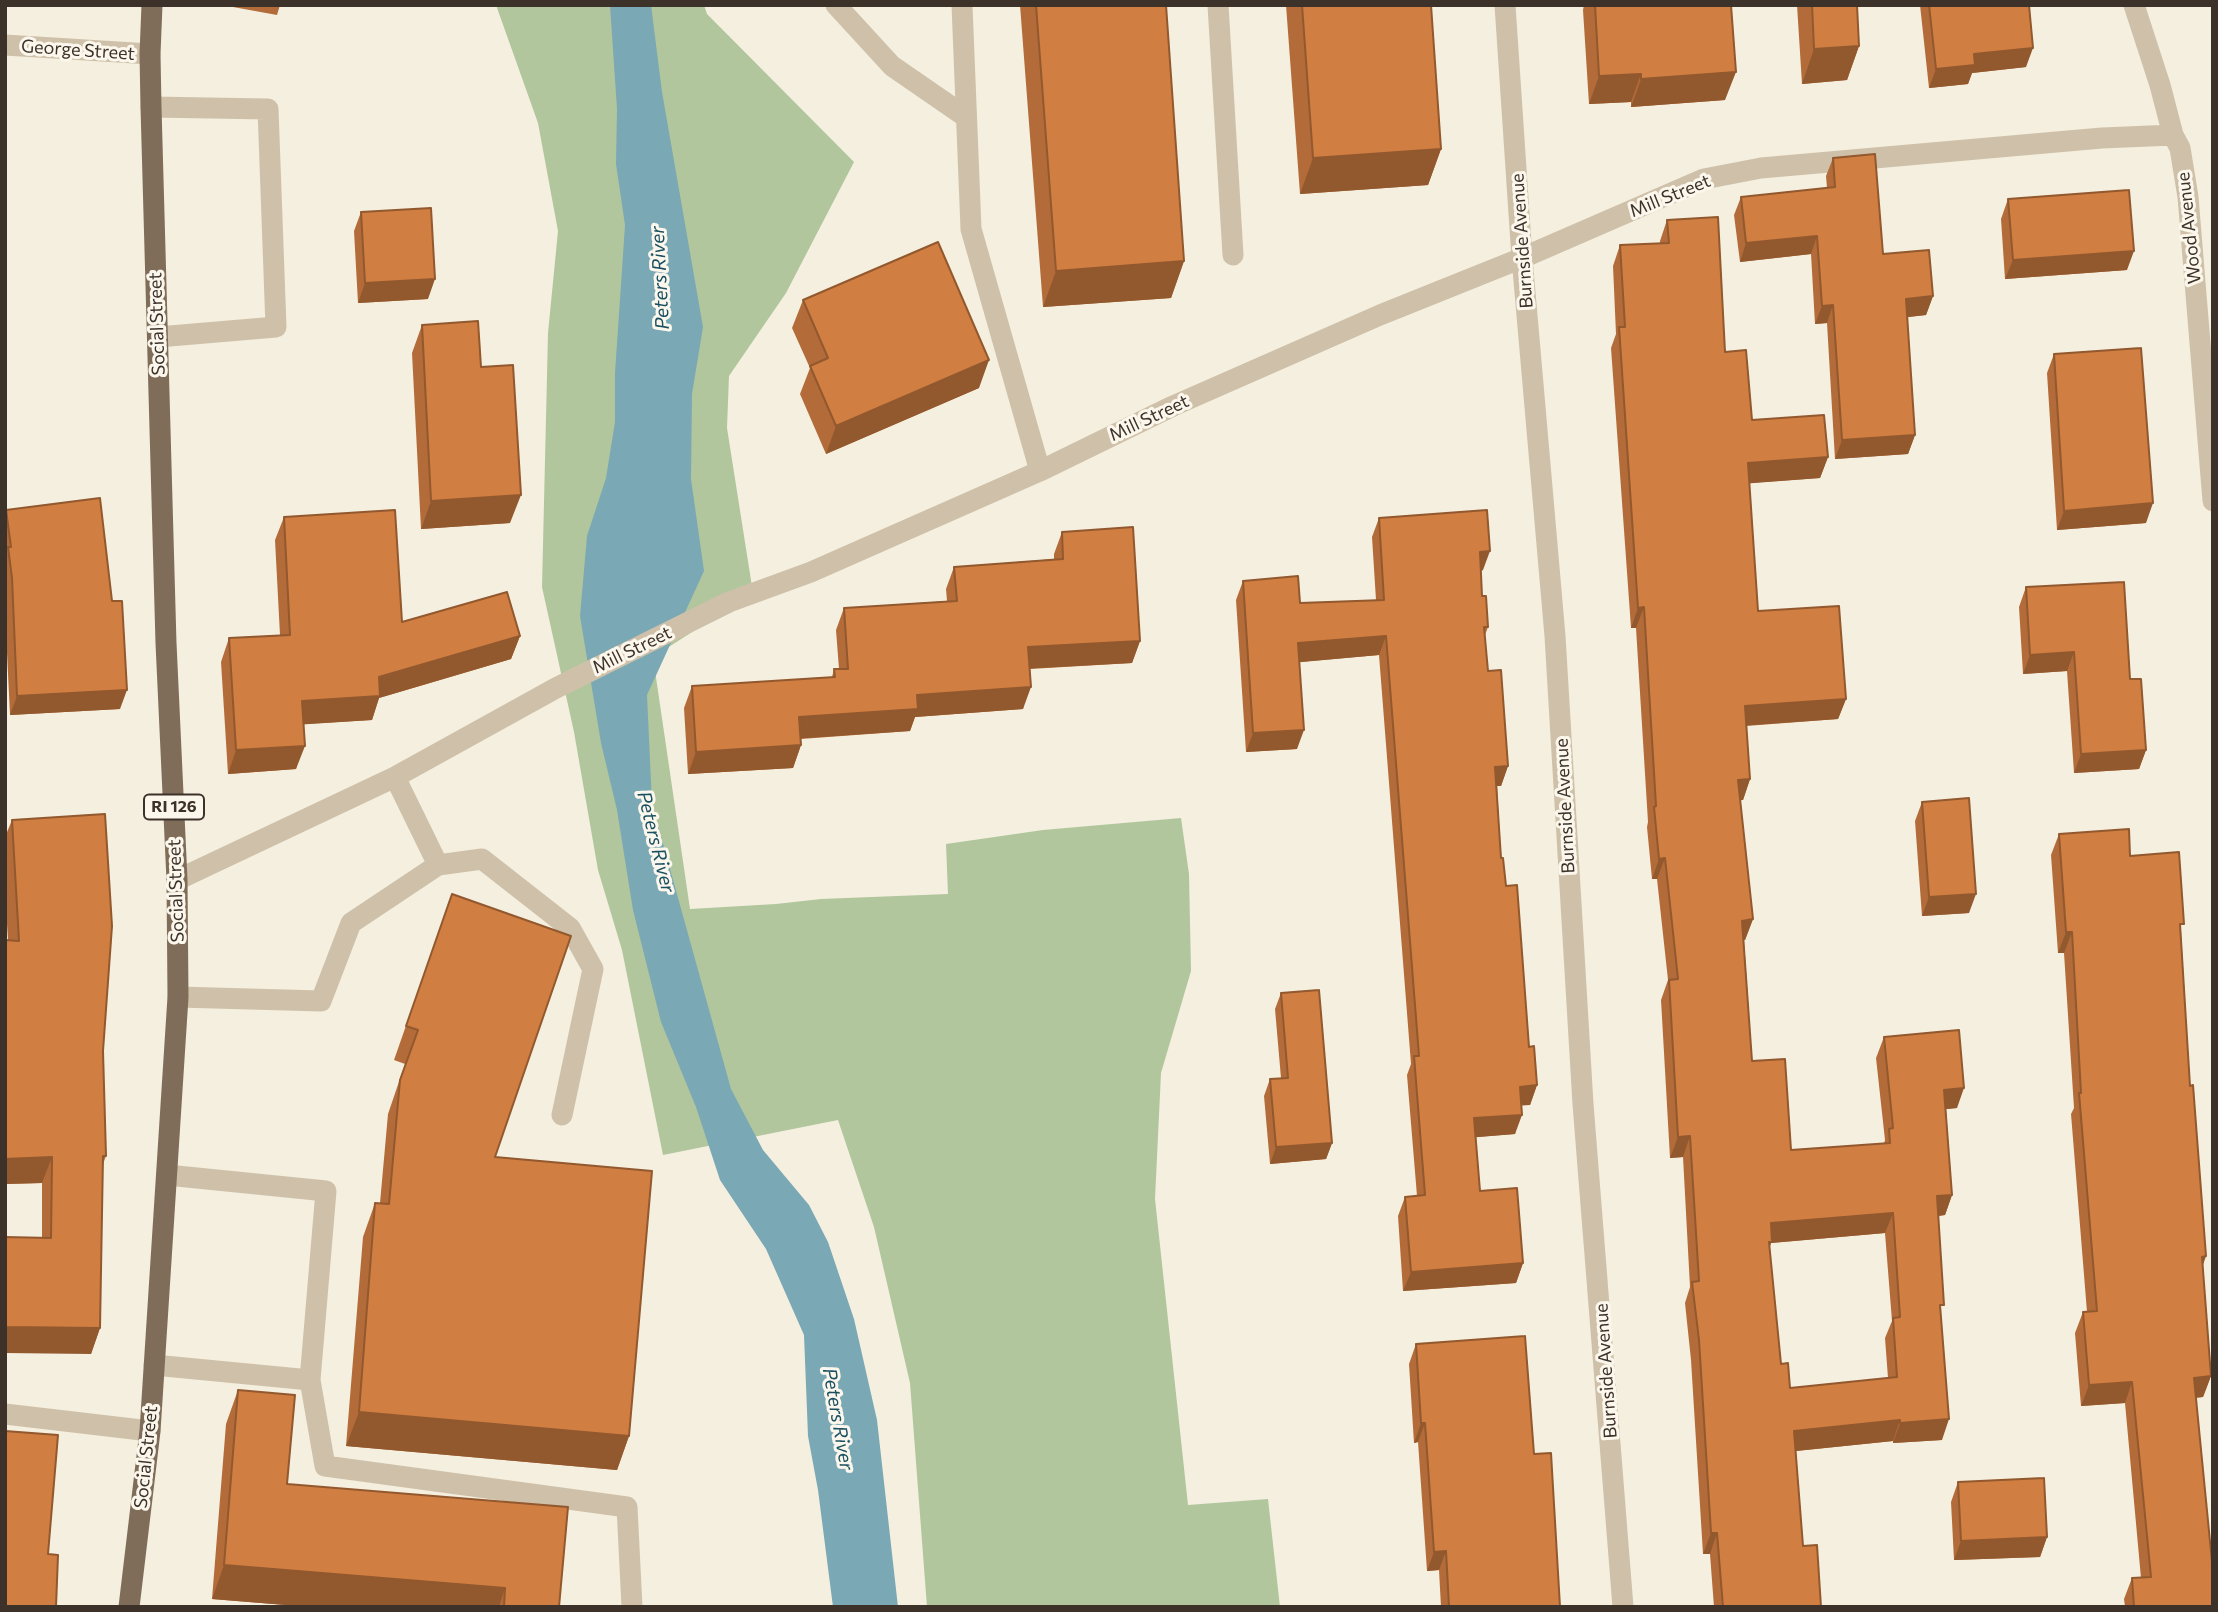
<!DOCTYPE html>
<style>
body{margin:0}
#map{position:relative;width:2218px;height:1612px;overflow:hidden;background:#f5efdf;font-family:Commissioner,sans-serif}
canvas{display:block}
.frame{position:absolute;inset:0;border:7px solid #3c322a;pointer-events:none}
</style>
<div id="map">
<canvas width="2218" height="1612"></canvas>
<div class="frame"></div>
</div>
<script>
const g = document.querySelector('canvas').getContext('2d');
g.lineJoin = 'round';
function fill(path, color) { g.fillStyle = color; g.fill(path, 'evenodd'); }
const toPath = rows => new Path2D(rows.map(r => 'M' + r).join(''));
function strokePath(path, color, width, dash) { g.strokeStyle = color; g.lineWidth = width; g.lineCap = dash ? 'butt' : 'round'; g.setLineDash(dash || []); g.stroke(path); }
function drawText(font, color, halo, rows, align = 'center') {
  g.font = font + ' Commissioner,sans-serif'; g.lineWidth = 6; g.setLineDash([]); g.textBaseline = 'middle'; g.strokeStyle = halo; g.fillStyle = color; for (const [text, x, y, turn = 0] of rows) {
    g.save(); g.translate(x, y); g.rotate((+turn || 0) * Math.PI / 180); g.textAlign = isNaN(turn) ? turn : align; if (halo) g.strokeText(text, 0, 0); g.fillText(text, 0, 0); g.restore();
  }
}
const green = toPath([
 [496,5,704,5,707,14,854,162,786,293,729,376,727,428,753,593,653,657,690,909,776,904,821,899,948,894,946,844,1043,830,1181,818,1189,874,1191,971,1161,1073,1155,1199,1188,1505,1268,1499,1280,1607,927,1607,910,1383,874,1227,838,1120,663,1155,622,950,598,870,574,732,542,587,548,333,558,231,538,123]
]);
const water = toPath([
 [610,5,651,5,662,92,703,327,692,394,691,479,704,571,647,695,652,804,731,1089,763,1150,809,1205,828,1242,854,1319,877,1420,898,1607,833,1607,818,1490,808,1436,804,1335,766,1249,720,1180,696,1107,661,1022,633,910,617,810,601,743,580,616,587,536,606,478,615,422,615,373,625,225,616,164,617,109]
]);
const minor = toPath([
 [836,5,892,66,966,117],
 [962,5,971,229,1040,471],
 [1218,5,1233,255],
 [1505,5,1522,258,1555,636,1583,1104,1623,1607],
 [2134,5,2160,85,2173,135,2180,148,2188,197,2213,501],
 [5,45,150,54],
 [151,107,268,109,276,327,158,337],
 [395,777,438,865,482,859,570,928,593,969,562,1115],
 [177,880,395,777,556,688,729,602,811,572,1040,471,1173,406,1380,315,1522,258,1704,179,1761,168,2102,138,2173,135],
 [178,997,321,1001,351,923,438,865],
 [167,1175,326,1191,310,1380,325,1466,627,1507,632,1607],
 [154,1365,310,1380],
 [5,1414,150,1431]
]);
const major = toPath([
 [129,1607,150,1431,178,997,177,880,166,643,151,107,150,54,152,5]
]);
const wall = toPath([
 [222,5,280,5,277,15],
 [1020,5,1166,5,1184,261,1171,298,1043,307],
 [1286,5,1431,5,1441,149,1428,185,1300,194],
 [1584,5,1731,5,1725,100,1631,107,1631,102,1589,104,1583,10],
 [1797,5,1857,5,1859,46,1847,80,1802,84],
 [1920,5,2029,5,2026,67,1972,73,1968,84,1929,88],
 [1833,158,1883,254,1933,296,1926,315,1907,317,1915,435,1908,454,1835,459,1827,323,1815,324,1811,254,1740,262,1734,215,1741,197,1827,188,1826,176],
 [2008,199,2127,270,2005,279,2001,219],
 [361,212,428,299,358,303,354,231],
 [1667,220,1725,352,1752,420,1828,457,1820,478,1749,483,1758,611,1846,699,1838,719,1746,726,1750,779,1743,800,1740,800,1753,919,1745,940,1744,940,1752,1061,1791,1150,1884,1144,1885,1140,1876,1058,1884,1037,1957,1108,1946,1109,1952,1195,1945,1215,1938,1216,1941,1314,1942,1440,1893,1443,1893,1441,1796,1451,1803,1546,1821,1607,1714,1607,1710,1554,1703,1554,1691,1360,1685,1303,1690,1287,1683,1157,1670,1158,1661,1000,1668,980,1657,879,1652,879,1647,827,1648,822,1636,628,1631,628,1611,348,1616,334,1613,266,1620,245,1660,243,1660,241],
 [1885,1233,1892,1321,1885,1338,1888,1378,1790,1388,1781,1364,1769,1249,1771,1243],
 [803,300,979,388,826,454,800,394,810,368,792,328],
 [422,325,481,367,510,523,421,529,412,353],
 [2054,354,2146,523,2057,530,2047,373],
 [6,510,112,601,120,709,10,715,5,612,5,512],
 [284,517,402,622,520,636,511,659,379,698,372,720,304,724,296,769,228,774,221,662,229,638,280,635,275,540],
 [1379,518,1483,570,1481,571,1482,596,1488,627,1485,635,1488,671,1508,766,1501,786,1497,786,1501,858,1529,1047,1537,1085,1530,1105,1522,1105,1515,1134,1476,1137,1480,1191,1523,1263,1516,1283,1403,1291,1398,1216,1405,1197,1417,1196,1407,1075,1411,1064,1379,655,1299,662,1297,749,1246,752,1236,600,1243,581,1300,603,1376,600,1372,537],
 [1062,532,1140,641,1132,663,1030,669,1023,709,915,717,910,731,801,739,801,745,793,768,688,774,684,708,692,686,832,677,834,669,839,669,836,630,844,608,947,601,946,589,954,567,1054,559,1054,554],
 [2026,587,2146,750,2139,769,2074,773,2067,671,2023,674,2019,607],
 [1922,802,1969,913,1922,916,1915,821],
 [12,820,103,1051,106,1156,103,1164,100,1328,91,1354,42,1238,42,1183,5,1184,5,940,8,940,5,893,5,837],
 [2059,834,2130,856,2181,932,2190,1086,2211,1376,2203,1397,2196,1398,2213,1607,2125,1607,2124,1599,2132,1578,2141,1578,2125,1403,2081,1406,2075,1333,2083,1312,2087,1312,2071,1114,2074,1108,2064,953,2058,953,2051,855],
 [452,894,495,1157,629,1436,617,1470,346,1446,363,1237,375,1203,380,1203,388,1114,405,1064,394,1060],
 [1281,993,1332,1143,1326,1159,1270,1164,1264,1096,1270,1079,1281,1078,1275,1009],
 [1416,1344,1534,1454,1560,1607,1441,1607,1439,1570,1427,1571,1418,1442,1414,1443,1409,1364],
 [238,1390,287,1484,559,1607,310,1607,212,1599,226,1424],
 [1958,1482,2047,1537,2040,1557,1954,1560,1951,1502]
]);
const shadedWall = toPath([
 [1859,46,1847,80,1802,84,1814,49],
 [2033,48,2026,67,1972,73,1968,84,1929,88,1936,69,1974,54],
 [1736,72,1725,100,1631,107,1641,79],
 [1641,74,1631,102,1589,104,1599,76],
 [1441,149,1428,185,1300,194,1313,158],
 [1817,236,1811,254,1740,262,1746,243],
 [2134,251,2127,270,2005,279,2013,260],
 [1184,261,1171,298,1043,307,1056,271],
 [435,279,428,299,358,303,365,283],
 [1933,296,1926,315,1900,318,1906,299],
 [1833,305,1827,323,1815,324,1822,306],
 [989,360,979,388,826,454,836,426],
 [1915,435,1908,454,1835,459,1842,440],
 [1828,457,1820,478,1741,484,1748,463],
 [521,495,510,523,421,529,431,501],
 [2153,503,2146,523,2057,530,2064,511],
 [1490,551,1483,570,1473,571,1480,552],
 [1644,607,1636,628,1631,628,1638,608],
 [520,636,511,659,379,698,372,720,294,725,302,701],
 [1386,636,1379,655,1291,663,1298,643],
 [1140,641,1132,663,1020,669,1028,647],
 [2074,652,2067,671,2023,674,2030,655],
 [1031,687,1023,709,915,717,910,731,791,739,799,717,917,695],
 [127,690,120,709,10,715,17,696],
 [1846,699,1838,719,1738,726,1745,706],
 [1304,730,1297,749,1246,752,1253,733],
 [801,745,793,768,688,774,696,752],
 [305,746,296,769,228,774,236,750],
 [2146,750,2139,769,2074,773,2081,754],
 [1508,766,1501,786,1488,786,1495,767],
 [1750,779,1743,800,1731,801,1738,780],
 [1665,858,1657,879,1652,879,1659,859],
 [1976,894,1969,913,1922,916,1929,897],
 [1753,919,1745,940,1735,941,1742,921],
 [2066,932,2072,932,2064,953,2058,953],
 [1537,1085,1530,1105,1513,1106,1520,1087],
 [1964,1088,1957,1108,1937,1110,1944,1090],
 [1522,1115,1515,1134,1467,1138,1474,1118],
 [1690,1136,1683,1157,1670,1158,1678,1137],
 [1332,1143,1326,1159,1270,1164,1276,1147],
 [52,1157,42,1183,5,1184,5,1159],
 [1952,1195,1945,1215,1929,1217,1937,1196],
 [1893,1213,1885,1233,1771,1243,1764,1263,1771,1223],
 [2206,1256,2199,1277,2202,1257],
 [1523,1263,1516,1283,1403,1291,1411,1272],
 [5,1327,100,1328,91,1354,5,1353],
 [2211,1376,2203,1397,2186,1398,2194,1378],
 [2132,1382,2125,1403,2081,1406,2089,1385],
 [359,1412,629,1436,617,1470,346,1446],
 [1949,1419,1942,1440,1893,1443,1900,1423],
 [1900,1420,1893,1441,1786,1452,1794,1431],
 [1421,1423,1425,1423,1418,1442,1414,1443],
 [1711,1533,1717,1533,1710,1554,1703,1554],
 [2047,1537,2040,1557,1954,1560,1961,1541],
 [1446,1551,1439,1570,1427,1571,1434,1552],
 [224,1565,505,1588,499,1607,310,1607,212,1599]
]);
const building = toPath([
 [1036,5,1166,5,1184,261,1056,271,1036,5],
 [1302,5,1431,5,1441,149,1313,158,1302,5],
 [1595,5,1731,5,1736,72,1641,79,1641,74,1599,76,1595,5],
 [1812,5,1857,5,1859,46,1814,49,1812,5],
 [1929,5,2029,5,2033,48,1974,54,1975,65,1936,69,1929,5],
 [1875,154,1883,254,1929,250,1933,296,1906,299,1915,435,1842,440,1833,305,1822,306,1817,236,1746,243,1741,197,1835,187,1833,158,1875,154],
 [2129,190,2134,251,2013,260,2008,199,2129,190],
 [431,208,435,279,365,283,361,212,431,208],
 [1718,217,1725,352,1746,350,1752,420,1824,415,1828,457,1748,463,1758,611,1839,606,1846,699,1745,706,1750,779,1738,780,1753,919,1742,921,1752,1061,1785,1059,1791,1150,1890,1143,1889,1129,1893,1128,1884,1037,1959,1030,1964,1088,1944,1090,1952,1195,1937,1196,1944,1305,1940,1305,1949,1419,1900,1423,1900,1420,1794,1431,1803,1546,1817,1545,1821,1607,1723,1607,1717,1533,1711,1533,1699,1340,1692,1282,1699,1281,1690,1136,1678,1137,1669,980,1678,979,1665,858,1659,859,1654,807,1656,806,1644,607,1638,608,1619,327,1625,327,1620,245,1669,243,1667,220,1718,217],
 [1893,1213,1900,1317,1893,1318,1897,1377,1790,1388,1788,1363,1781,1364,1769,1242,1772,1242,1771,1223,1893,1213],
 [938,242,989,360,836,426,810,366,828,358,803,300,938,242],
 [478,321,481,367,513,365,521,495,431,501,422,325,478,321],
 [2141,348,2153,503,2064,511,2054,354,2141,348],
 [100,498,112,601,122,601,127,690,17,696,12,578,8,547,11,547,6,510,100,498],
 [395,510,402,622,507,592,520,636,379,677,380,696,302,701,305,746,236,750,229,638,290,635,284,517,395,510],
 [1487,510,1490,551,1480,552,1482,596,1486,596,1488,627,1484,627,1488,671,1501,670,1508,766,1495,767,1501,858,1503,858,1506,886,1517,885,1529,1047,1534,1046,1537,1085,1520,1087,1522,1115,1474,1118,1480,1191,1517,1188,1523,1263,1411,1272,1405,1197,1425,1195,1414,1056,1419,1056,1386,636,1298,643,1304,730,1253,733,1243,581,1298,576,1300,603,1384,600,1379,518,1487,510],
 [1133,527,1140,641,1028,647,1031,687,917,695,918,709,799,717,801,745,696,752,692,686,835,677,834,669,848,669,844,608,957,601,954,567,1063,559,1062,532,1133,527],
 [2124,582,2130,679,2141,679,2146,750,2081,754,2074,652,2030,655,2026,587,2124,582],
 [1969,798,1976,894,1929,897,1922,802,1969,798],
 [105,814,112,926,103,1051,106,1156,103,1156,100,1328,5,1327,5,1237,51,1238,52,1157,5,1159,5,940,19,941,12,820,105,814],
 [2129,829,2130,856,2179,852,2184,924,2180,924,2190,1086,2193,1085,2206,1256,2202,1257,2211,1376,2194,1378,2213,1572,2213,1607,2134,1607,2132,1578,2151,1577,2132,1382,2089,1385,2083,1312,2097,1311,2079,1093,2081,1093,2072,932,2066,932,2059,834,2129,829],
 [452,894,571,936,495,1157,652,1171,629,1436,359,1412,375,1203,389,1204,400,1080,418,1030,406,1026,452,894],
 [1319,990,1332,1143,1276,1147,1270,1079,1288,1078,1281,993,1319,990],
 [1525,1336,1534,1454,1551,1453,1560,1607,1449,1607,1446,1551,1434,1552,1425,1423,1421,1423,1416,1344,1525,1336],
 [238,1390,295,1395,287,1484,568,1507,559,1607,504,1607,505,1588,224,1565,238,1390],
 [5,1431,58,1435,48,1554,58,1555,56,1607,5,1607,5,1431],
 [2044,1478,2047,1537,1961,1541,1958,1482,2044,1478]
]);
const shields = [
 [174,807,60]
];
const shieldNames = [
 ["RI 126",174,807]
];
const streetNames = [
 ["George Street",78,50,4],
 ["Mill Street",1670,196,-22],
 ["Wood Avenue",2189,228,-96],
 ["Burnside Avenue",1522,241,-94],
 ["Social Street",157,324,-92],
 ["Mill Street",1149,418,-25],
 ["Mill Street",632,650,-26],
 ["Burnside Avenue",1565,806,-93],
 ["Social Street",176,891,-92],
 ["Burnside Avenue",1606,1371,-94],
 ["Social Street",146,1457,-84]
];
const waterNames = [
 ["Peters River",660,278,-93],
 ["Peters River",656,842,76],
 ["Peters River",838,1419,80]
];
fill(green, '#b1c69d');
fill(water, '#7ba8b5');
strokePath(minor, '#cfc1a9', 21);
strokePath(major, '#7f6d59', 21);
fill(wall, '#b36c39');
fill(shadedWall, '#92582e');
fill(building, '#d07e42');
strokePath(building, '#92582e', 2);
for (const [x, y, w] of shields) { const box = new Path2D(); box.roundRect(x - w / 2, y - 12.5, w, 25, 5); g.fillStyle = '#fcf7ec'; g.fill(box); strokePath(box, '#3c322a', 2); }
drawText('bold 16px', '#3c322a', null, shieldNames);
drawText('18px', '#3c322a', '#fcf7ec', streetNames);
drawText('italic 19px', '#1a5062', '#fcf7ec', waterNames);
</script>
